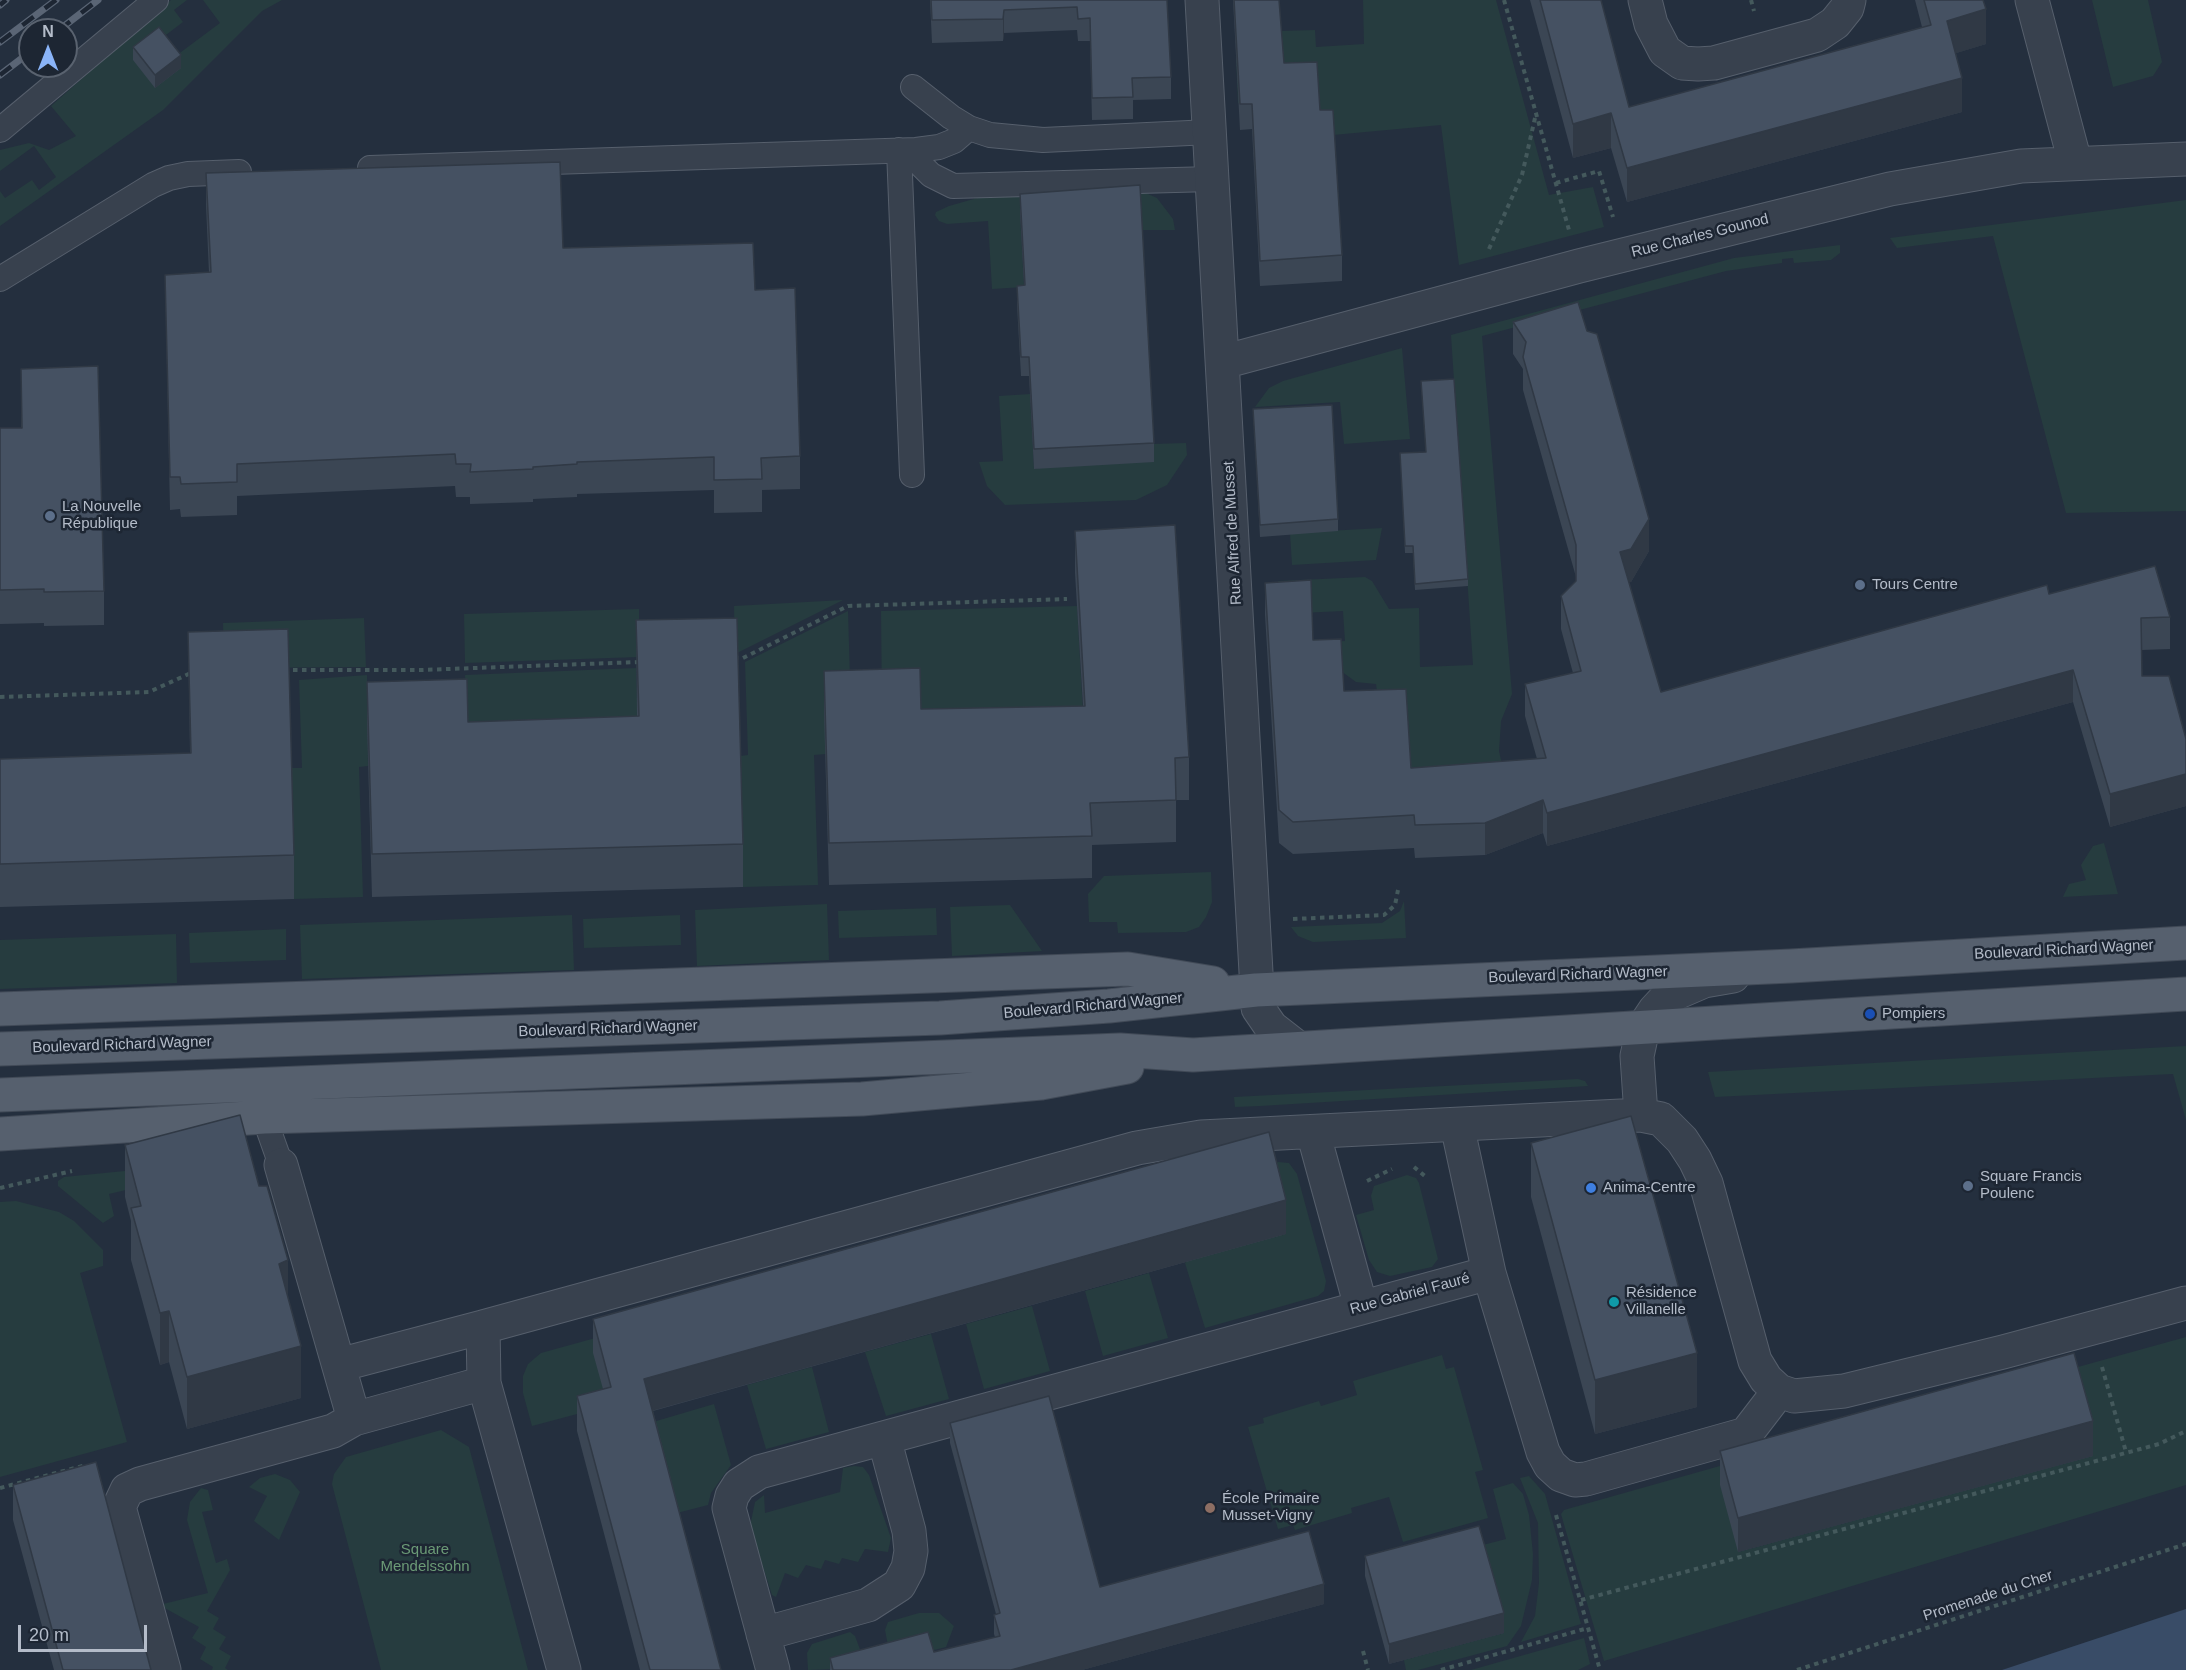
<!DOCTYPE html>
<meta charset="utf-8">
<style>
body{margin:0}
#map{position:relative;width:2186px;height:1670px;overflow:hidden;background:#242f3e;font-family:Arial,sans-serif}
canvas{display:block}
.north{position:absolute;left:18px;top:18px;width:60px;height:60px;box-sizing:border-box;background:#1d2633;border:2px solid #59626f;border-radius:50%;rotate:0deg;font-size:16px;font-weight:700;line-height:24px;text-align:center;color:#b4bcc9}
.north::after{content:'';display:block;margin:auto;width:21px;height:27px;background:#8ab4f8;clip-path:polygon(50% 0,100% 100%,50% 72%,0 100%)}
.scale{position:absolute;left:18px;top:1625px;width:129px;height:27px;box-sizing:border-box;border:3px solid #b4bcc9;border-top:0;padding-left:8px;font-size:18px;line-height:21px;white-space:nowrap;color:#b4bcc9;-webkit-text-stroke:4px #1d2633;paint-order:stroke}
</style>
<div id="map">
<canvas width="2186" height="1670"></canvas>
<div class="north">N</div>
<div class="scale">20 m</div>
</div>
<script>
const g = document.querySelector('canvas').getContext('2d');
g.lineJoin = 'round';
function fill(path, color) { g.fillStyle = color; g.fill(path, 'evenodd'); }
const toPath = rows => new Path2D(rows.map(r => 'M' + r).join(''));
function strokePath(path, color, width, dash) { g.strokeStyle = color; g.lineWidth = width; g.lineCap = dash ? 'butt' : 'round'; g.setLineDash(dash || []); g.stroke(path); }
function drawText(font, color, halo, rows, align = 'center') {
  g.font = font + ' Arial,sans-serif'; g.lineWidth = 5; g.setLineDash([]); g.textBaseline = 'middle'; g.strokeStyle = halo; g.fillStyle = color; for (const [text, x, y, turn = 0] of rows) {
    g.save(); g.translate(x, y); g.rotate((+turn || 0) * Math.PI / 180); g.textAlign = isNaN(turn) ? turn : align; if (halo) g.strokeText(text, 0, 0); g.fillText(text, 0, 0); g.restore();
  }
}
const green = toPath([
 [171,0,187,0,174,10,183,22,133,60,173,58,220,23,203,0,282,0,262,11,163,110,0,226,0,191,5,198,32,180,39,190,56,177,34,146,0,171,0,150,29,143,49,150,76,136,51,106],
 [1363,0,1496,0,1549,195,1593,187,1604,227,1459,265,1441,125,1333,135,1249,103,1238,103,1236,58,1264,56,1280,31,1315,30,1316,47,1364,44],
 [2092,0,2148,0,2162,62,2153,76,2113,87],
 [1141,191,1157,198,1173,219,1175,230,1141,230,1020,213,1024,287,992,289,988,221,947,224,939,221,935,215,936,212,949,206,984,196],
 [2186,200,2186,511,2066,513,1993,236,1897,248,1890,238],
 [1840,245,1840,253,1831,260,1794,263,1793,258,1782,259,1782,263,1726,271,1482,336,1512,694,1501,721,1499,751,1512,810,1410,782,1378,700,1376,684,1356,682,1341,671,1321,642,1345,641,1343,611,1280,614,1278,581,1365,577,1372,581,1389,609,1419,608,1420,667,1473,665,1451,335,1734,258],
 [1402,348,1410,439,1344,444,1340,402,1255,407,1269,388,1283,381],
 [1030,394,1034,469,1153,444,1186,443,1187,455,1167,485,1136,500,1005,505,987,486,979,462,1003,461,999,396],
 [1382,528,1376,560,1292,565,1290,533],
 [843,600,735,654,734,606],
 [1077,606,1085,748,882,711,881,611],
 [639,609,639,657,465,663,464,614],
 [848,611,851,712,826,754,814,755,818,885,743,887,740,756,748,755,745,662],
 [364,618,366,667,224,668,223,623],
 [636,668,639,759,468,746,465,675],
 [367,675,368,766,359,767,363,897,294,899,290,768,302,768,299,680],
 [2104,843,2118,894,2063,897,2069,884,2086,880,2081,865,2093,846],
 [1211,872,1212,902,1206,917,1199,927,1186,932,1118,933,1117,922,1089,922,1088,894,1104,876],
 [1404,901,1406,938,1313,942,1298,936,1291,927,1382,923,1400,911],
 [827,904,829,960,697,966,695,910],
 [1010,905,1042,951,952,956,950,907],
 [936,908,937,935,839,938,838,911],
 [572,915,574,970,302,979,300,925],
 [680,915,681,945,584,948,583,919],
 [286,929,286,960,190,963,189,933],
 [176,934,177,983,0,989,0,940],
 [2186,1046,2186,1120,2173,1074,1715,1097,1708,1072],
 [1578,1079,1585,1081,1588,1086,1260,1106,1235,1107,1234,1097],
 [1278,1162,1289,1163,1297,1174,1326,1281,1324,1291,1318,1296,1205,1328,1185,1263,1269,1167],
 [165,1167,168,1180,109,1194,114,1216,103,1223,58,1186,58,1181,64,1177],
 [1407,1175,1416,1178,1419,1183,1438,1259,1432,1267,1390,1276,1377,1272,1369,1260,1356,1215,1374,1210,1371,1196,1374,1186],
 [16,1201,59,1212,74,1221,103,1250,103,1266,80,1273,127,1442,0,1477,0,1202],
 [1149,1273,1168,1338,1103,1356,1085,1291],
 [1032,1306,1050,1371,984,1389,966,1324],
 [931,1334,949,1399,886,1416,865,1352],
 [599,1337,607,1406,532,1426,523,1393,523,1376,528,1364,541,1353],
 [2186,1337,2186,1485,1604,1661,1565,1528,1561,1514,1564,1510,1773,1451,1738,1552,2092,1456,2013,1385],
 [1442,1355,1446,1369,1454,1367,1483,1470,1475,1472,1488,1518,1403,1542,1389,1497,1351,1508,1352,1513,1295,1530,1293,1525,1278,1529,1248,1427,1264,1423,1263,1418,1319,1401,1321,1406,1357,1395,1353,1381],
 [812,1367,829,1432,766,1449,747,1385],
 [714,1404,731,1465,711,1493,708,1505,677,1513,653,1422],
 [441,1430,469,1447,528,1670,381,1670,332,1484,334,1474,346,1457],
 [854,1466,863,1467,869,1475,891,1538,888,1552,865,1549,858,1562,842,1558,839,1564,825,1560,821,1569,806,1565,798,1578,785,1573,776,1597,772,1595,750,1526,755,1502,764,1495,765,1513,840,1492,843,1468],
 [275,1474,290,1480,300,1492,279,1540,254,1521,267,1496,249,1487,260,1478],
 [1529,1476,1545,1494,1581,1624,1521,1642,1535,1616,1539,1583,1538,1523,1520,1478],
 [1513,1483,1523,1494,1529,1515,1533,1554,1532,1580,1521,1626,1507,1646,1418,1670,1406,1670,1404,1660,1504,1633,1479,1546,1506,1539,1493,1489],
 [201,1488,208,1490,213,1510,202,1512,216,1563,227,1559,230,1570,207,1611,219,1618,213,1629,226,1637,219,1649,231,1656,225,1668,228,1670,212,1670,213,1667,200,1659,206,1647,192,1638,199,1627,161,1606,132,1509,135,1503,163,1604,208,1593,187,1520,190,1502],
 [919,1613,939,1613,954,1626,946,1647,891,1661,885,1630,888,1622],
 [850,1632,855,1636,867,1668,808,1670,807,1653,812,1644],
 [1584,1638,1590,1664,1578,1670,1471,1670]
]);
const water = toPath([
 [2186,1609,2186,1670,2002,1670]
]);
const path = toPath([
 [1504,0,1569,230],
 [1751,0,1754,11],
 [1556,183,1599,171,1613,217],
 [1489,249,1522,175,1535,118],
 [734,658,743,658,848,606,1067,599],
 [284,670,421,670,639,662],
 [0,697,149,692,193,672],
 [1293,919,1384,915,1395,905,1398,890],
 [1414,1167,1426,1177],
 [1367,1181,1392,1169],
 [0,1188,72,1171],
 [2102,1367,2126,1452],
 [0,1488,86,1465],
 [1556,1515,1600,1670],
 [1581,1600,2159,1444,2186,1431],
 [1363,1651,1368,1670],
 [1441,1670,1588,1628],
 [1797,1670,2186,1544]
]);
const lane = toPath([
 [913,87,951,117,969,128,990,135,1043,140,1210,132],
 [0,130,156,0],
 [899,150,912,475],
 [916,150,922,166,931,175,953,186,1212,179],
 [370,168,916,150,939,147,954,141,969,128],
 [0,279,153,185,169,178,188,174,239,172],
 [264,1117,281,1165]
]);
const street = toPath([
 [1202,0,1258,1008,1271,1027,1298,1048],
 [1645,0,1651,24,1665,51,1682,63,1698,64,1714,63,1817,35,1835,23,1847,8,1849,0],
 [2032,0,2075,162],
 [1223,362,1579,266,1890,189,2021,166,2186,159],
 [1641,1115,1637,1056,1643,1028,1655,1010,1667,997,1704,981,1733,976],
 [1457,1125,1489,1273],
 [1313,1132,1361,1307],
 [281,1165,354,1419],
 [339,1365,483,1327],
 [763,1634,868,1605,899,1585,908,1568,911,1551,909,1531,884,1438],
 [164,1670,119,1507,127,1490,140,1484,333,1431,354,1419,484,1383],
 [564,1670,484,1383,483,1327,1137,1148,1201,1137,1641,1115,1661,1119,1682,1140,1695,1160,1706,1183,1755,1361,1766,1379,1779,1391,1794,1396,1844,1391,2003,1352,2186,1303],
 [773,1670,729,1508,732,1496,739,1485,759,1472,1489,1273,1543,1452,1550,1465,1561,1475,1575,1480,1586,1479,1746,1434,1779,1391]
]);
const primary = toPath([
 [0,1009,1128,969,1213,983],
 [0,1049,940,1018,1109,1006,1256,990,1791,966,2186,943],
 [0,1095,1120,1050,1193,1055,2186,994],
 [0,1134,264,1117,862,1099,1041,1083,1127,1067]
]);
const rail = toPath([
 [0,5,6,0],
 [59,30,98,0],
 [0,42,56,0],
 [0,75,30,52]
]);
const wall = toPath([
 [930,0,1167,0,1171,77,1171,99,1133,100,1133,119,1092,120,1090,41,1078,41,1077,30,1004,33,1003,41,932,43],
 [1233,0,1279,0,1284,63,1320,110,1342,255,1342,281,1260,286,1252,129,1240,130],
 [1530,0,1601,0,1629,107,1922,27,1915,0,1983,0,1986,44,1956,53,1962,112,1627,202,1611,148,1573,158],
 [133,47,181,68,155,88,133,60],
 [206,173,563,248,755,290,800,456,800,489,762,490,762,512,714,513,714,490,577,494,577,497,533,499,533,502,470,504,470,497,456,497,455,486,237,496,237,515,181,517,180,509,170,510,165,275,209,273,206,205],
 [1020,194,1154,443,1154,462,1034,469,1029,376,1021,376,1017,305,1017,286,1024,285,1020,213],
 [1578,302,1649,551,1631,582,1629,582,1661,692,2049,594,2170,617,2170,649,2142,650,2142,676,2186,739,2186,806,2110,827,2073,702,1547,846,1543,833,1485,855,1415,858,1414,848,1293,854,1279,843,1265,615,1265,583,1313,640,1344,691,1411,768,1537,759,1525,716,1525,684,1573,673,1561,629,1561,596,1576,581,1576,577,1523,390,1523,369,1513,354,1513,322],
 [21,369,104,591,104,625,44,626,44,623,0,624,0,428,21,428],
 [1253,409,1338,519,1338,531,1260,537],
 [1400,453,1468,579,1468,586,1415,590,1413,553,1405,553],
 [1075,531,1189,757,1189,800,1176,800,1176,842,1092,845,1092,878,829,885,824,713,824,671,921,709,1083,706,1075,573],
 [636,620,743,844,743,887,372,897,367,725,367,682,468,722,637,716],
 [188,632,294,855,294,899,0,907,0,759,190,753],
 [1531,1143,1697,1407,1595,1434,1531,1197],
 [125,1145,288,1299,301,1398,187,1429,169,1362,160,1365,131,1260,131,1221,125,1197],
 [1286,1234,653,1411,721,1670,640,1670,577,1431,577,1396,603,1389,593,1353,593,1319],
 [950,1423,1100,1587,1324,1604,1082,1670,830,1670,830,1658,934,1652,995,1637,994,1634,994,1615,996,1614,950,1443],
 [1720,1451,2093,1456,1738,1552,1720,1485],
 [13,1485,151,1670,54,1670,13,1520],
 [1365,1556,1504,1633,1389,1664,1365,1576]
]);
const shadedWall = toPath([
 [1986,9,1986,44,1947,56,1947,21],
 [1004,10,1004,33,1003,41,1003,19],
 [181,55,181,68,155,88,155,75],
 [1962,78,1962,112,1627,202,1627,168],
 [1611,113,1611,148,1573,158,1573,124],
 [1649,519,1649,551,1631,582,1620,585,1620,552],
 [2073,670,2073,702,1547,846,1547,813],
 [2186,774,2186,806,2110,827,2110,794],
 [1543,800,1543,833,1485,855,1485,823],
 [1286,1200,1286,1234,644,1413,644,1379],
 [288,1260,288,1312,279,1264],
 [169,1311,169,1362,160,1365,160,1313],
 [301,1346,301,1398,187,1429,187,1377],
 [1697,1353,1697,1407,1595,1434,1595,1380],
 [2093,1421,2093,1456,1738,1552,1738,1518],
 [1324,1584,1324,1604,1082,1670,1011,1670],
 [1504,1613,1504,1633,1389,1664,1389,1644]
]);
const building = toPath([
 [931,0,1167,0,1171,77,1132,78,1133,97,1092,98,1090,18,1078,19,1077,7,1004,10,1003,19,932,20,931,0],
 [1234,0,1279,0,1284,63,1317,62,1320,110,1333,110,1342,255,1260,261,1252,104,1240,104,1234,0],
 [1540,0,1601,0,1629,107,1931,25,1924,0,1983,0,1986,9,1947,21,1962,78,1627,168,1611,113,1573,124,1540,0],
 [159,27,181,55,155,75,133,47,159,27],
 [560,162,563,248,753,243,755,290,795,288,800,456,761,458,762,479,714,480,714,457,577,462,577,464,533,467,533,469,470,472,471,464,456,464,455,454,237,464,237,482,181,484,180,477,170,477,165,275,211,272,206,173,560,162],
 [1140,185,1154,443,1034,449,1029,357,1021,357,1017,286,1025,285,1020,194,1140,185],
 [1578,302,1587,331,1597,334,1649,519,1631,549,1620,552,1661,692,2047,585,2049,594,2155,566,2170,617,2141,618,2142,676,2169,676,2186,739,2186,774,2110,794,2073,670,1547,813,1543,800,1485,823,1415,825,1414,815,1293,822,1279,810,1265,583,1311,580,1313,640,1341,639,1344,691,1406,689,1411,768,1546,758,1525,684,1581,671,1561,596,1576,581,1576,545,1523,357,1526,342,1513,322,1578,302],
 [98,366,104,591,44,592,44,589,0,590,0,428,22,428,21,369,98,366],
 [1454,379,1468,579,1415,584,1413,546,1405,546,1400,453,1426,452,1421,381,1454,379],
 [1332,405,1338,519,1260,525,1253,409,1332,405],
 [1175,525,1189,757,1175,758,1176,800,1090,803,1092,836,829,843,824,671,920,668,921,709,1085,706,1075,531,1175,525],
 [737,618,743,844,372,854,367,682,467,679,468,722,639,716,636,620,737,618],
 [288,629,294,855,0,864,0,759,191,753,188,632,288,629],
 [240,1115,259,1186,267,1186,288,1260,279,1264,301,1346,187,1377,169,1311,160,1313,131,1208,141,1206,125,1145,240,1115],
 [1631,1116,1697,1353,1595,1380,1531,1143,1631,1116],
 [1269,1132,1286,1200,644,1379,721,1670,650,1670,577,1396,611,1387,593,1319,1269,1132],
 [2074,1353,2093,1421,1738,1518,1720,1451,2074,1353],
 [1049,1396,1100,1587,1309,1531,1324,1584,1011,1670,833,1670,830,1658,928,1632,934,1652,1000,1636,994,1615,1000,1613,950,1423,1049,1396],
 [96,1462,151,1670,63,1670,13,1485,96,1462],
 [1479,1526,1504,1613,1389,1644,1365,1556,1479,1526]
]);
const markers = [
 [50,516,6,"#5c6f8a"],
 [1860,585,6,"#5c6f8a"],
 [1870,1014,6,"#1a4fb4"],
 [1968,1186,6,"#5c6f8a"],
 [1591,1188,6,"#3f7fe0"],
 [1614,1302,6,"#0f9aa8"],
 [1210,1508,6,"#8d6e63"]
];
const streetNames = [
 ["Rue Charles Gounod",1700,236,-14],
 ["Rue Alfred de Musset",1233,533,-93],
 ["Boulevard Richard Wagner",2064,950,-3],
 ["Boulevard Richard Wagner",1578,975,-2],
 ["Boulevard Richard Wagner",1093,1006,-5],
 ["Boulevard Richard Wagner",608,1029,-2],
 ["Boulevard Richard Wagner",122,1045,-2],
 ["Rue Gabriel Fauré",1410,1294,-15],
 ["Promenade du Cher",1988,1596,-18]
];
const poiNames = [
 ["La Nouvelle",62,507],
 ["République",62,524],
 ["Tours Centre",1872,585],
 ["Pompiers",1882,1014],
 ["Square Francis",1980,1177],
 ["Poulenc",1980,1194],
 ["Anima-Centre",1603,1188],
 ["Résidence",1626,1293],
 ["Villanelle",1626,1310],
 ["École Primaire",1222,1499],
 ["Musset-Vigny",1222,1516]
];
const parkNames = [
 ["Square",425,1550],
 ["Mendelssohn",425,1567]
];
fill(green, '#263c3f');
fill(water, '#394c67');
strokePath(lane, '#565f6c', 26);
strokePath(street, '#565f6c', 35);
strokePath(primary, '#414a57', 35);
strokePath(path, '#44595c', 4, [4.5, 4.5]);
strokePath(lane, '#38414e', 24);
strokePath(street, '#38414e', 33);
strokePath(primary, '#56606e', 33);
strokePath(rail, '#5a6575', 7);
strokePath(rail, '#1d2633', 4.5, [14]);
fill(wall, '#3b4654');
fill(shadedWall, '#303945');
fill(building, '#455162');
strokePath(building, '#303945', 1.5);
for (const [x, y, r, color] of markers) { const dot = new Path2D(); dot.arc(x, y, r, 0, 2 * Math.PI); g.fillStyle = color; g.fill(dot); strokePath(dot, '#1d2633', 2); }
drawText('15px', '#b4bcc9', '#1d2633', streetNames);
drawText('15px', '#b4bcc9', '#1d2633', poiNames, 'left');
drawText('15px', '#6b9a76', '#1d2633', parkNames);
</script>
